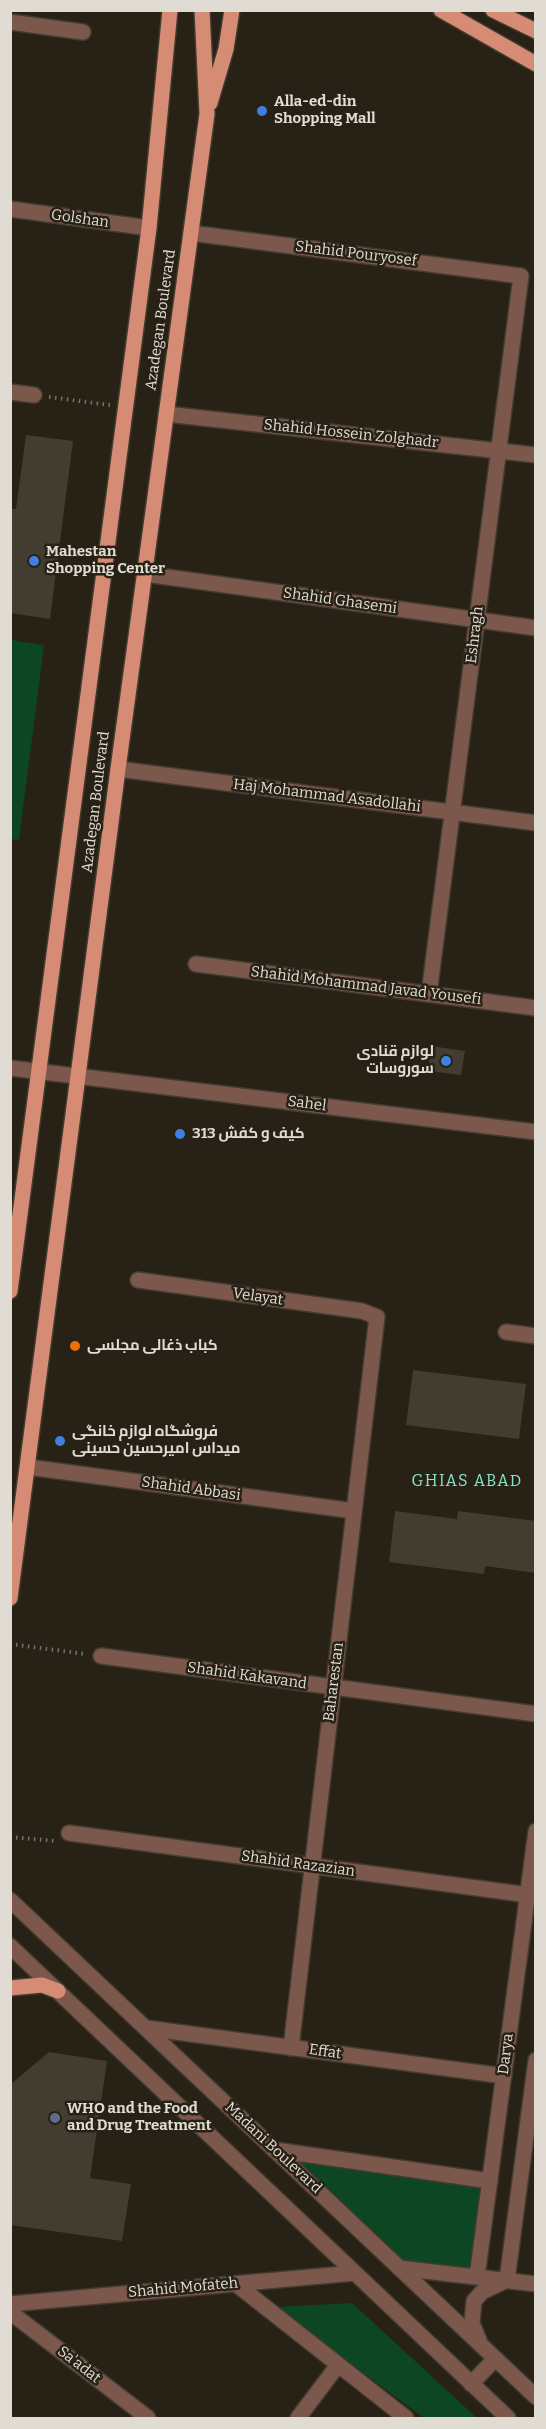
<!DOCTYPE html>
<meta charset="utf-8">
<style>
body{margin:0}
#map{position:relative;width:546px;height:2429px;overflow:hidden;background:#282115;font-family:Bitter,serif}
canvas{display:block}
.frame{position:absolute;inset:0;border:12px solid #e0dcd4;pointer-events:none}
</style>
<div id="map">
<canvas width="546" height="2429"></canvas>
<div class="frame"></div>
</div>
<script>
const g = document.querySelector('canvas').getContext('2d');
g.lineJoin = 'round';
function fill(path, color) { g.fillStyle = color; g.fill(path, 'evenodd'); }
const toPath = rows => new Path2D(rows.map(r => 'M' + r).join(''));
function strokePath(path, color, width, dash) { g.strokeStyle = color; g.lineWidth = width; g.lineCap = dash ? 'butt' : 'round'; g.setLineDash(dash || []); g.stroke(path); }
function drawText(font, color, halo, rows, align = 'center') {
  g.font = font + ' Bitter,Cairo,serif'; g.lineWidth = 5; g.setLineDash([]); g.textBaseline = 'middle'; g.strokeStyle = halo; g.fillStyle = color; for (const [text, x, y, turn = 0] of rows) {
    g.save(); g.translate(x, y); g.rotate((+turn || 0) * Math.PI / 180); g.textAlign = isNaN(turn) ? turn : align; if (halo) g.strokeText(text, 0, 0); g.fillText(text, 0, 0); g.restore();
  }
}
const green = toPath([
 [11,640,44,645,19,840,10,839],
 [275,2150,490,2181,477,2277,399,2268],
 [352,2303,477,2418,424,2418,275,2307]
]);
const building = toPath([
 [26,435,73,441,50,619,10,613,10,509,16,509],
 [431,1046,465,1051,461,1075,428,1071],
 [413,1370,526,1384,519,1439,406,1425],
 [395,1511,457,1519,458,1511,536,1521,536,1573,485,1566,484,1574,389,1562],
 [49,2052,107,2061,90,2178,131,2184,122,2241,10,2225,11,2084]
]);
const path = toPath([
 [49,397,110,405],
 [10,1644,85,1654],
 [10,1837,56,1841]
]);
const minor = toPath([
 [10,22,83,32],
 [10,209,149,228],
 [191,233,521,276,429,994],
 [10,392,34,395],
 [166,414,536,455],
 [145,574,536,628],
 [118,769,536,823],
 [196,964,536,1008],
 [10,1068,536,1132],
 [138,1280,362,1311,377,1317,291,2048],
 [506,1332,536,1336],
 [28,1467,354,1511],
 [101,1656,536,1714],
 [69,1833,536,1896],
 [10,1900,536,2397],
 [10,1946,508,2418],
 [146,2028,504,2076],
 [275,2150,490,2181],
 [399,2268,536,2284],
 [477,2277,536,1831],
 [236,2284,406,2418],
 [10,2304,355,2273],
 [10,2312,148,2418],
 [479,2340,472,2323,474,2301,482,2292,507,2280,536,2060],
 [471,2384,495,2359],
 [298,2418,338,2365]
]);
const major = toPath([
 [441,10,536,64],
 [493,10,536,31],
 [210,103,226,49,232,10],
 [10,1291,149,228,170,10],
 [10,1598,118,769,207,114,202,10],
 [10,1988,42,1985,58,1991]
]);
const markers = [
 [262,111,6,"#3f7fe0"],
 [34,561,6,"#3f7fe0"],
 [446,1061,6,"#3f7fe0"],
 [180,1134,6,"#3f7fe0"],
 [75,1346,6,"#e8710a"],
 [60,1441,6,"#3f7fe0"],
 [55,2118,6,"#5c6f8a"]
];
const poiNames = [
 ["Alla-ed-din",274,102],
 ["Shopping Mall",274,119],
 ["Mahestan",46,552],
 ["Shopping Center",46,569],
 ["لوازم قنادی",434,1052,"right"],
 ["سوروسات",434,1069,"right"],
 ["کیف و کفش 313",192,1134],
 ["کباب ذغالی مجلسی",87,1346],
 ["فروشگاه لوازم خانگی",72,1432],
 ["میداس امیرحسین حسینی",72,1449],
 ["WHO and the Food",67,2109],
 ["and Drug Treatment",67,2126]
];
const streetNames = [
 ["Golshan",80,219,8],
 ["Shahid Pouryosef",356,254,7],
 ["Azadegan Boulevard",161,320,-82],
 ["Shahid Hossein Zolghadr",351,434,6],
 ["Shahid Ghasemi",340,601,8],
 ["Eshragh",475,635,-83],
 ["Haj Mohammad Asadollahi",327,796,7],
 ["Azadegan Boulevard",96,802,-83],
 ["Shahid Mohammad Javad Yousefi",366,986,7],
 ["Sahel",307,1104,7],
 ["Velayat",258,1297,8],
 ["Shahid Abbasi",191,1489,8],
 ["Shahid Kakavand",247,1676,8],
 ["Baharestan",334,1682,-83],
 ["Shahid Razazian",298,1864,8],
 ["Effat",325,2052,8],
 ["Darya",506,2054,-83],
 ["Madani Boulevard",273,2148,43],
 ["Shahid Mofateh",183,2288,-5],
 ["Sa'adat",79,2365,38]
];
const neighbourhoodNames = [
 ["GHIAS ABAD",467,1482]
];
fill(green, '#0d4623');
fill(building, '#433c30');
strokePath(minor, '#423b30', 18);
strokePath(major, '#423b30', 18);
strokePath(path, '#787268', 4, [1.5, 4.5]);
strokePath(minor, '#7c574c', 15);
strokePath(major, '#d68b75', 15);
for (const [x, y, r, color] of markers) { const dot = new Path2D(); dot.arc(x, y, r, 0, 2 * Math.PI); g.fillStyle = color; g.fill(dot); strokePath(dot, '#282115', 2); }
drawText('bold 15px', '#e0dcd4', '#282115', poiNames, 'left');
drawText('15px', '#e0dcd4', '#282115', streetNames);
g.letterSpacing = '1.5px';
drawText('16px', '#86e6cb', '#282115', neighbourhoodNames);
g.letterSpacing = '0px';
</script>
